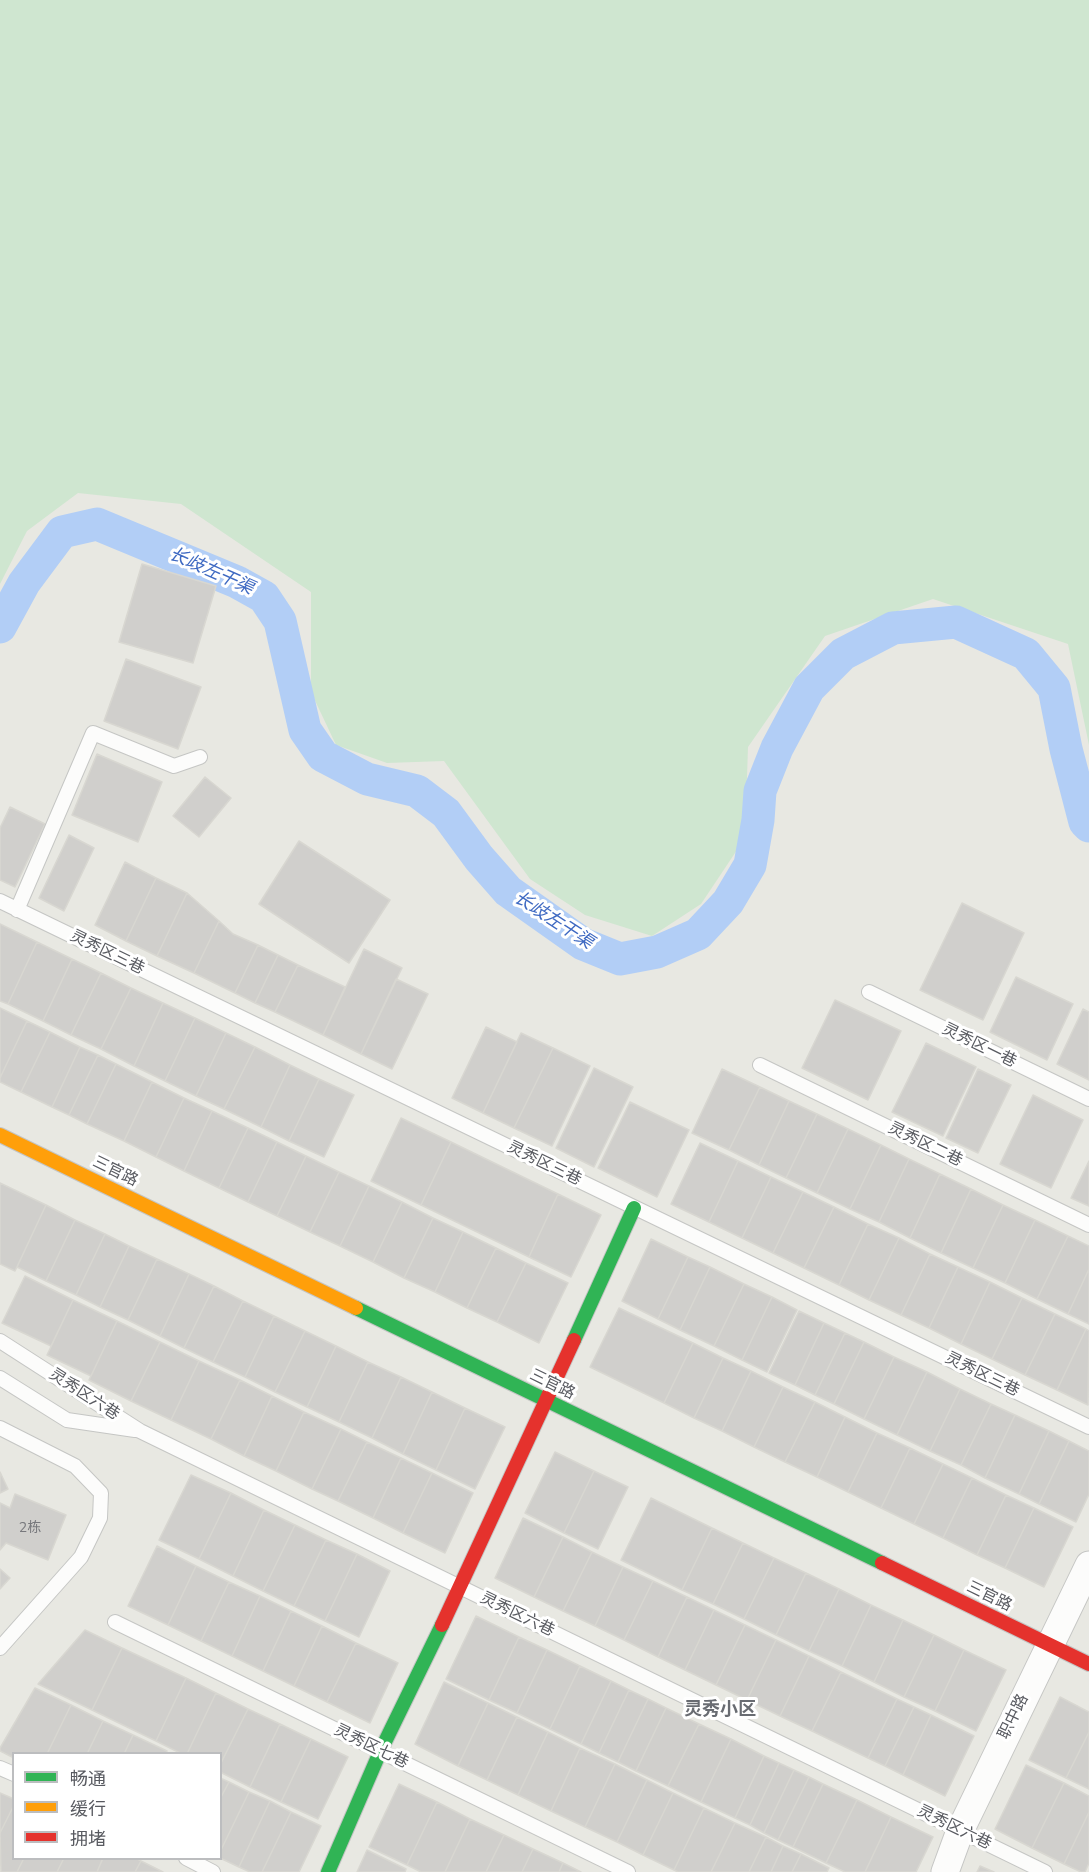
<!DOCTYPE html>
<meta charset="utf-8">
<style>
body{margin:0}
#map{position:relative;width:1089px;height:1872px;overflow:hidden;background:#e8e8e2;font-family:"Nunito Sans","Noto Sans SC",sans-serif}
canvas{display:block}
.legend{position:absolute;left:12px;top:1752px;width:210px;height:108px;box-sizing:border-box;background:#fff;border:2px solid #bcbdbf;margin:0;padding:8px 10px;list-style:none;font-size:18px;color:#585a60}
.legend li{display:flex;align-items:center;gap:12px;height:30px}
.legend b{width:30px;border:2px solid #bcbdbf}
</style>
<div id="map">
<canvas width="1089" height="1872"></canvas>
<ul class="legend">
<li><b style="height:8px;background:#30b455"></b>畅通</li>
<li><b style="height:8px;background:#ff9f0a"></b>缓行</li>
<li><b style="height:8px;background:#e5322d"></b>拥堵</li>
</ul>
</div>
<script>
const g = document.querySelector('canvas').getContext('2d');
g.lineJoin = 'round';
function fill(path, color) { g.fillStyle = color; g.fill(path, 'evenodd'); }
const toPath = rows => new Path2D(rows.map(r => 'M' + r).join(''));
function strokePath(path, color, width, dash) { g.strokeStyle = color; g.lineWidth = width; g.lineCap = dash ? 'butt' : 'round'; g.setLineDash(dash || []); g.stroke(path); }
function drawText(font, color, halo, rows, align = 'center') {
  g.font = font + ' "Nunito Sans","Noto Sans SC",sans-serif'; g.lineWidth = 6; g.setLineDash([]); g.textBaseline = 'middle'; g.strokeStyle = halo; g.fillStyle = color; for (const [text, x, y, turn = 0] of rows) {
    g.save(); g.translate(x, y); g.rotate((+turn || 0) * Math.PI / 180); g.textAlign = isNaN(turn) ? turn : align; if (halo) g.strokeText(text, 0, 0); g.fillText(text, 0, 0); g.restore();
  }
}
const green = toPath([
 [0,0,1089,0,1089,745,1068,644,933,599,825,636,748,747,745,838,701,904,652,936,585,915,530,879,444,761,387,763,336,745,311,692,311,592,181,504,78,493,27,531,0,584]
]);
const canal = toPath([
 [0,627,24,583,62,532,97,524,237,582,264,597,280,621,305,730,323,756,367,779,417,791,446,813,479,858,508,891,583,944,620,959,657,952,698,934,728,902,750,865,758,820,760,791,777,748,809,688,843,654,893,628,956,622,1026,654,1054,688,1066,749,1085,822,1089,826]
]);
const building = toPath([
 [142,564,216,586,193,663,119,642,142,564],
 [126,659,201,687,178,749,104,721,126,659],
 [97,754,162,782,138,842,72,815,97,754],
 [205,777,231,798,199,837,173,816,205,777],
 [10,807,45,824,15,887,0,880,0,828,10,807],
 [69,835,94,848,64,911,39,898,69,835],
 [299,841,390,900,349,963,259,904,299,841],
 [125,862,156,878,126,941,95,925,125,862],
 [156,878,187,893,157,956,126,941,156,878],
 [187,893,219,921,194,973,157,956,187,893],
 [962,903,1024,933,983,1020,920,990,962,903],
 [219,921,233,934,258,945,235,993,194,973,219,921],
 [0,924,37,942,8,1004,0,1001,0,924],
 [37,942,72,959,43,1021,8,1004,37,942],
 [258,945,278,955,255,1003,235,993,258,945],
 [364,949,402,968,361,1054,323,1035,364,949],
 [278,955,298,965,275,1012,255,1003,278,955],
 [72,959,101,973,71,1035,43,1021,72,959],
 [298,965,345,987,323,1035,275,1012,298,965],
 [101,973,131,988,101,1049,71,1035,101,973],
 [1016,977,1073,1004,1047,1060,990,1032,1016,977],
 [396,979,428,994,392,1069,361,1054,396,979],
 [131,988,163,1003,134,1066,101,1049,131,988],
 [835,1000,901,1031,868,1100,802,1068,835,1000],
 [163,1003,195,1018,165,1081,134,1066,163,1003],
 [0,1008,27,1021,0,1078,0,1008],
 [1083,1009,1089,1012,1089,1080,1057,1064,1083,1009],
 [195,1018,226,1033,196,1096,165,1081,195,1018],
 [27,1021,50,1032,21,1092,0,1082,0,1078,27,1021],
 [486,1027,517,1042,483,1113,452,1098,486,1027],
 [50,1032,80,1047,52,1107,21,1092,50,1032],
 [226,1033,255,1047,224,1109,196,1096,226,1033],
 [521,1033,553,1048,514,1128,483,1113,521,1033],
 [926,1043,976,1067,943,1136,892,1112,926,1043],
 [80,1047,98,1055,69,1115,52,1107,80,1047],
 [255,1047,290,1065,261,1127,224,1109,255,1047],
 [553,1048,590,1066,552,1146,514,1128,553,1048],
 [98,1055,116,1064,87,1124,69,1115,98,1055],
 [116,1064,152,1082,124,1141,87,1124,116,1064],
 [290,1065,319,1079,289,1141,261,1127,290,1065],
 [594,1068,633,1087,594,1167,556,1148,594,1068],
 [722,1069,760,1087,729,1150,692,1133,722,1069],
 [978,1069,1011,1085,978,1153,946,1138,978,1069],
 [319,1079,354,1095,324,1157,289,1141,319,1079],
 [152,1082,184,1098,156,1157,124,1141,152,1082],
 [760,1087,789,1101,759,1165,729,1150,760,1087],
 [1033,1095,1083,1120,1051,1188,1000,1164,1033,1095],
 [184,1098,212,1111,184,1171,156,1157,184,1098],
 [789,1101,817,1114,786,1178,759,1165,789,1101],
 [630,1102,689,1130,657,1197,598,1168,630,1102],
 [212,1111,248,1128,219,1188,184,1171,212,1111],
 [817,1114,848,1129,817,1193,786,1178,817,1114],
 [401,1118,451,1142,421,1205,371,1181,401,1118],
 [248,1128,277,1142,248,1202,219,1188,248,1128],
 [848,1129,881,1145,850,1209,817,1193,848,1129],
 [277,1142,306,1156,277,1216,248,1202,277,1142],
 [451,1142,558,1194,529,1257,421,1205,451,1142],
 [700,1143,738,1161,709,1222,671,1204,700,1143],
 [881,1145,909,1159,879,1222,850,1209,881,1145],
 [306,1156,339,1172,310,1232,277,1216,306,1156],
 [909,1159,940,1174,910,1238,879,1222,909,1159],
 [738,1161,771,1177,742,1238,709,1222,738,1161],
 [1089,1161,1089,1206,1071,1198,1089,1161],
 [339,1172,369,1186,340,1246,310,1232,339,1172],
 [940,1174,971,1189,941,1253,910,1238,940,1174],
 [771,1177,803,1192,773,1253,742,1238,771,1177],
 [0,1183,46,1205,15,1271,0,1264,0,1183],
 [369,1186,402,1202,373,1262,340,1246,369,1186],
 [971,1189,1003,1205,973,1268,941,1253,971,1189],
 [803,1192,834,1207,804,1268,773,1253,803,1192],
 [558,1194,601,1215,571,1277,529,1257,558,1194],
 [402,1202,433,1218,404,1278,373,1262,402,1202],
 [46,1205,75,1220,46,1281,17,1267,46,1205],
 [1003,1205,1035,1220,1005,1283,973,1268,1003,1205],
 [834,1207,868,1224,839,1285,804,1268,834,1207],
 [433,1218,463,1232,435,1292,404,1278,433,1218],
 [75,1220,105,1234,76,1295,46,1281,75,1220],
 [1035,1220,1068,1236,1037,1299,1005,1283,1035,1220],
 [868,1224,899,1238,869,1300,839,1285,868,1224],
 [463,1232,496,1248,467,1308,435,1292,463,1232],
 [105,1234,129,1246,100,1307,76,1295,105,1234],
 [1068,1236,1089,1246,1089,1269,1068,1314,1037,1299,1068,1236],
 [899,1238,930,1254,901,1315,869,1300,899,1238],
 [651,1239,688,1257,658,1319,622,1301,651,1239],
 [129,1246,157,1259,128,1320,100,1307,129,1246],
 [496,1248,526,1263,497,1322,467,1308,496,1248],
 [930,1254,958,1267,929,1328,901,1315,930,1254],
 [688,1257,710,1267,680,1330,658,1319,688,1257],
 [157,1259,189,1274,160,1336,128,1320,157,1259],
 [526,1263,568,1283,539,1343,497,1322,526,1263],
 [710,1267,744,1284,714,1346,680,1330,710,1267],
 [958,1267,990,1282,961,1344,929,1328,958,1267],
 [1089,1269,1089,1324,1068,1314,1089,1269],
 [189,1274,214,1286,184,1348,160,1336,189,1274],
 [25,1276,73,1300,51,1346,2,1323,25,1276],
 [990,1282,1022,1298,992,1359,961,1344,990,1282],
 [744,1284,772,1297,742,1360,714,1346,744,1284],
 [214,1286,243,1301,213,1362,184,1348,214,1286],
 [772,1297,797,1310,767,1372,742,1360,772,1297],
 [1022,1298,1055,1314,1025,1375,992,1359,1022,1298],
 [73,1300,117,1321,91,1376,47,1355,73,1300],
 [243,1301,274,1316,245,1377,213,1362,243,1301],
 [619,1308,693,1343,664,1403,590,1367,619,1308],
 [799,1311,824,1323,795,1385,769,1373,799,1311],
 [1055,1314,1086,1329,1057,1390,1025,1375,1055,1314],
 [274,1316,305,1331,275,1392,245,1377,274,1316],
 [117,1321,160,1342,131,1401,89,1380,117,1321],
 [824,1323,845,1333,815,1395,795,1385,824,1323],
 [1086,1329,1089,1331,1088,1405,1057,1390,1086,1329],
 [305,1331,336,1346,307,1407,275,1392,305,1331],
 [845,1333,864,1342,834,1404,815,1395,845,1333],
 [160,1342,199,1361,171,1420,131,1401,160,1342],
 [864,1342,894,1357,864,1419,834,1404,864,1342],
 [693,1343,723,1358,694,1418,664,1403,693,1343],
 [336,1346,368,1362,339,1422,307,1407,336,1346],
 [894,1357,927,1372,897,1435,864,1419,894,1357],
 [723,1358,751,1371,722,1431,694,1418,723,1358],
 [199,1361,240,1380,211,1439,171,1420,199,1361],
 [368,1362,401,1377,372,1438,339,1422,368,1362],
 [751,1371,783,1387,754,1447,722,1431,751,1371],
 [927,1372,960,1389,930,1451,897,1435,927,1372],
 [401,1377,432,1392,403,1454,372,1438,401,1377],
 [240,1380,272,1396,244,1456,211,1439,240,1380],
 [783,1387,815,1402,785,1462,754,1447,783,1387],
 [960,1389,991,1404,961,1465,930,1451,960,1389],
 [432,1392,465,1408,436,1470,403,1454,432,1392],
 [272,1396,304,1412,276,1471,244,1456,272,1396],
 [815,1402,845,1417,817,1477,785,1462,815,1402],
 [991,1404,1015,1415,985,1478,961,1465,991,1404],
 [465,1408,505,1427,475,1489,436,1470,465,1408],
 [304,1412,341,1429,312,1489,276,1471,304,1412],
 [1015,1415,1049,1431,1019,1494,985,1478,1015,1415],
 [845,1417,877,1433,848,1492,817,1477,845,1417],
 [341,1429,367,1442,338,1501,312,1489,341,1429],
 [1049,1431,1069,1441,1039,1504,1019,1494,1049,1431],
 [877,1433,910,1448,881,1508,848,1492,877,1433],
 [1069,1441,1089,1451,1089,1494,1076,1522,1039,1504,1069,1441],
 [367,1442,401,1458,373,1518,338,1501,367,1442],
 [910,1448,943,1464,914,1524,881,1508,910,1448],
 [555,1452,594,1471,564,1533,525,1513,555,1452],
 [401,1458,432,1473,403,1533,373,1518,401,1458],
 [943,1464,972,1478,943,1538,914,1524,943,1464],
 [594,1471,628,1487,598,1549,564,1533,594,1471],
 [0,1472,8,1489,0,1493,0,1472],
 [432,1473,473,1493,445,1553,403,1533,432,1473],
 [191,1475,231,1493,199,1559,159,1540,191,1475],
 [972,1478,1006,1495,977,1555,943,1538,972,1478],
 [231,1493,264,1510,233,1576,199,1559,231,1493],
 [15,1494,66,1515,48,1560,6,1543,0,1550,0,1503,10,1508,15,1494],
 [1006,1495,1034,1508,1005,1568,977,1555,1006,1495],
 [651,1498,712,1528,682,1590,621,1560,651,1498],
 [1034,1508,1073,1527,1044,1587,1005,1568,1034,1508],
 [264,1510,295,1525,263,1591,233,1576,264,1510],
 [523,1518,563,1537,534,1597,495,1578,523,1518],
 [295,1525,326,1540,294,1606,263,1591,295,1525],
 [712,1528,743,1543,713,1604,682,1590,712,1528],
 [563,1537,592,1552,563,1611,534,1597,563,1537],
 [326,1540,357,1554,325,1621,294,1606,326,1540],
 [743,1543,774,1558,744,1619,713,1604,743,1543],
 [157,1546,196,1566,168,1625,128,1606,157,1546],
 [592,1552,623,1567,595,1626,563,1611,592,1552],
 [357,1554,390,1571,359,1637,325,1621,357,1554],
 [774,1558,806,1573,776,1635,744,1619,774,1558],
 [196,1566,229,1582,201,1641,168,1625,196,1566],
 [623,1567,653,1581,624,1640,595,1626,623,1567],
 [0,1569,10,1578,0,1589,0,1569],
 [806,1573,839,1589,809,1651,776,1635,806,1573],
 [653,1581,687,1597,658,1657,624,1640,653,1581],
 [229,1582,260,1596,232,1656,201,1641,229,1582],
 [839,1589,871,1605,842,1666,809,1651,839,1589],
 [260,1596,291,1611,263,1671,232,1656,260,1596],
 [687,1597,714,1610,685,1670,658,1657,687,1597],
 [871,1605,903,1620,874,1682,842,1666,871,1605],
 [714,1610,745,1625,716,1685,685,1670,714,1610],
 [291,1611,322,1626,294,1686,263,1671,291,1611],
 [476,1616,519,1637,489,1700,446,1679,476,1616],
 [903,1620,934,1635,904,1697,874,1682,903,1620],
 [745,1625,776,1640,747,1700,716,1685,745,1625],
 [322,1626,356,1643,327,1702,294,1686,322,1626],
 [85,1630,122,1648,92,1710,38,1684,85,1630],
 [934,1635,964,1650,935,1711,904,1697,934,1635],
 [519,1637,547,1650,517,1713,489,1700,519,1637],
 [776,1640,809,1656,780,1716,747,1700,776,1640],
 [356,1643,398,1663,370,1723,327,1702,356,1643],
 [122,1648,186,1678,156,1741,92,1710,122,1648],
 [547,1650,580,1666,550,1729,517,1713,547,1650],
 [964,1650,1006,1670,976,1731,935,1711,964,1650],
 [809,1656,841,1672,812,1731,780,1716,809,1656],
 [580,1666,611,1681,581,1744,550,1729,580,1666],
 [841,1672,897,1699,868,1758,812,1731,841,1672],
 [186,1678,216,1693,187,1754,182,1754,156,1741,186,1678],
 [611,1681,629,1690,599,1753,581,1744,611,1681],
 [444,1682,488,1703,458,1766,415,1744,444,1682],
 [35,1688,71,1705,47,1754,14,1754,14,1758,0,1751,0,1748,35,1688],
 [629,1690,648,1699,618,1762,599,1753,629,1690],
 [216,1693,248,1709,220,1765,220,1754,187,1754,216,1693],
 [1060,1697,1089,1712,1089,1732,1066,1778,1029,1760,1060,1697],
 [648,1699,666,1708,636,1771,618,1762,648,1699],
 [897,1699,914,1707,885,1766,868,1758,897,1699],
 [488,1703,517,1717,487,1780,458,1766,488,1703],
 [71,1705,103,1721,87,1754,47,1754,71,1705],
 [914,1707,931,1715,903,1775,885,1766,914,1707],
 [666,1708,699,1724,668,1786,636,1771,666,1708],
 [248,1709,280,1724,250,1787,220,1772,220,1765,248,1709],
 [931,1715,974,1736,945,1796,903,1775,931,1715],
 [517,1717,548,1732,518,1795,487,1780,517,1717],
 [103,1721,133,1735,124,1754,87,1754,103,1721],
 [280,1724,311,1739,281,1802,250,1787,280,1724],
 [699,1724,731,1739,701,1802,668,1786,699,1724],
 [548,1732,580,1748,551,1811,518,1795,548,1732],
 [1089,1732,1089,1789,1066,1778,1089,1732],
 [133,1735,167,1751,166,1754,124,1754,133,1735],
 [311,1739,348,1757,318,1819,281,1802,311,1739],
 [731,1739,764,1756,735,1818,701,1802,731,1739],
 [580,1748,615,1764,585,1827,551,1811,580,1748],
 [764,1756,779,1763,750,1825,735,1818,764,1756],
 [779,1763,794,1770,764,1833,750,1825,779,1763],
 [615,1764,647,1780,617,1842,585,1827,615,1764],
 [1026,1765,1064,1783,1032,1848,995,1829,1026,1765],
 [794,1770,809,1777,778,1840,764,1833,794,1770],
 [809,1777,823,1784,793,1847,778,1840,809,1777],
 [220,1778,229,1782,220,1799,220,1778],
 [647,1780,673,1793,643,1855,617,1842,647,1780],
 [229,1782,249,1792,220,1852,220,1799,229,1782],
 [1064,1783,1089,1796,1089,1812,1064,1864,1032,1848,1064,1783],
 [399,1784,437,1802,407,1865,369,1847,399,1784],
 [823,1784,857,1800,826,1863,793,1847,823,1784],
 [249,1792,270,1801,239,1867,220,1858,220,1852,249,1792],
 [0,1793,14,1799,14,1805,0,1833,0,1793],
 [673,1793,704,1808,674,1870,643,1855,673,1793],
 [857,1800,891,1817,865,1872,845,1872,826,1863,857,1800],
 [270,1801,291,1812,262,1872,250,1872,239,1867,270,1801],
 [437,1802,470,1819,445,1872,421,1872,407,1865,437,1802],
 [14,1805,14,1858,24,1858,17,1872,1,1872,0,1833,14,1805],
 [704,1808,735,1823,711,1872,678,1872,674,1870,704,1808],
 [291,1812,321,1826,299,1872,262,1872,291,1812],
 [1089,1812,1089,1863,1085,1872,1081,1872,1064,1864,1089,1812],
 [891,1817,933,1837,916,1872,865,1872,891,1817],
 [470,1819,504,1835,486,1872,445,1872,470,1819],
 [735,1823,766,1837,749,1872,711,1872,735,1823],
 [504,1835,533,1849,522,1872,486,1872,504,1835],
 [766,1837,783,1846,771,1872,749,1872,766,1837],
 [783,1846,801,1854,792,1872,771,1872,783,1846],
 [533,1849,563,1863,559,1872,522,1872,533,1849],
 [367,1850,406,1869,405,1872,357,1872,367,1850],
 [801,1854,829,1868,827,1872,792,1872,801,1854],
 [24,1858,64,1858,57,1872,17,1872,24,1858],
 [64,1858,103,1858,97,1872,57,1872,64,1858],
 [103,1858,136,1858,141,1861,135,1872,97,1872,103,1858],
 [141,1861,163,1872,135,1872,141,1861],
 [563,1863,581,1872,559,1872,563,1863],
 [980,1866,994,1872,977,1872,980,1866]
]);
const lane = toPath([
 [0,901,1089,1427],
 [17,910,93,733,174,766,200,757],
 [869,992,1089,1099],
 [760,1065,1089,1225],
 [0,1341,140,1431,1045,1872],
 [0,1378,67,1420,135,1430],
 [0,1428,75,1466,101,1493,100,1518,81,1557,0,1648],
 [115,1622,628,1872],
 [0,1768,14,1774],
 [186,1858,213,1872]
]);
const street = toPath([
 [945,1872,960,1831,1089,1565]
]);
const fast = toPath([
 [356,1308,882,1563],
 [574,1340,634,1208],
 [328,1872,380,1752,442,1625]
]);
const slow = toPath([
 [0,1135,356,1308]
]);
const jam = toPath([
 [882,1563,1089,1664],
 [442,1625,574,1340]
]);
const numberNames = [
 ["2栋",30,1529]
];
const streetNames = [
 ["灵秀区三巷",107,953,26],
 ["灵秀区一巷",979,1046,26],
 ["灵秀区二巷",925,1145,26],
 ["灵秀区三巷",544,1164,26],
 ["三官路",115,1172,26],
 ["灵秀区三巷",982,1375,26],
 ["三官路",552,1385,26],
 ["灵秀区六巷",84,1395,33],
 ["三官路",989,1597,26],
 ["灵秀区六巷",517,1615,26],
 ["职中路",1014,1717,-64],
 ["灵秀区七巷",371,1747,26],
 ["灵秀区六巷",954,1828,26]
];
const waterNames = [
 ["长歧左干渠",211,572,24],
 ["长歧左干渠",553,921,33]
];
const neighbourhoodNames = [
 ["灵秀小区",720,1711]
];
fill(green, '#cfe6d0');
strokePath(canal, '#b2cef6', 33);
fill(building, '#d0cfcc');
strokePath(building, '#d8d7d1', 1.5);
strokePath(lane, '#c5c6c4', 16);
strokePath(street, '#c5c6c4', 29);
strokePath(fast, '#c4c5c4', 16);
strokePath(slow, '#c4c5c4', 16);
strokePath(jam, '#c4c5c4', 16);
strokePath(lane, '#fcfcfb', 14);
strokePath(street, '#fcfcfb', 27);
strokePath(fast, '#30b455', 14);
strokePath(slow, '#ff9f0a', 14);
strokePath(jam, '#e5322d', 14);
drawText('14px', '#77787c', null, numberNames);
drawText('16px', '#585a60', '#fff', streetNames);
drawText('italic 18px', '#3e69c2', '#fff', waterNames);
drawText('bold 18px', '#696c72', '#fff', neighbourhoodNames);
</script>
